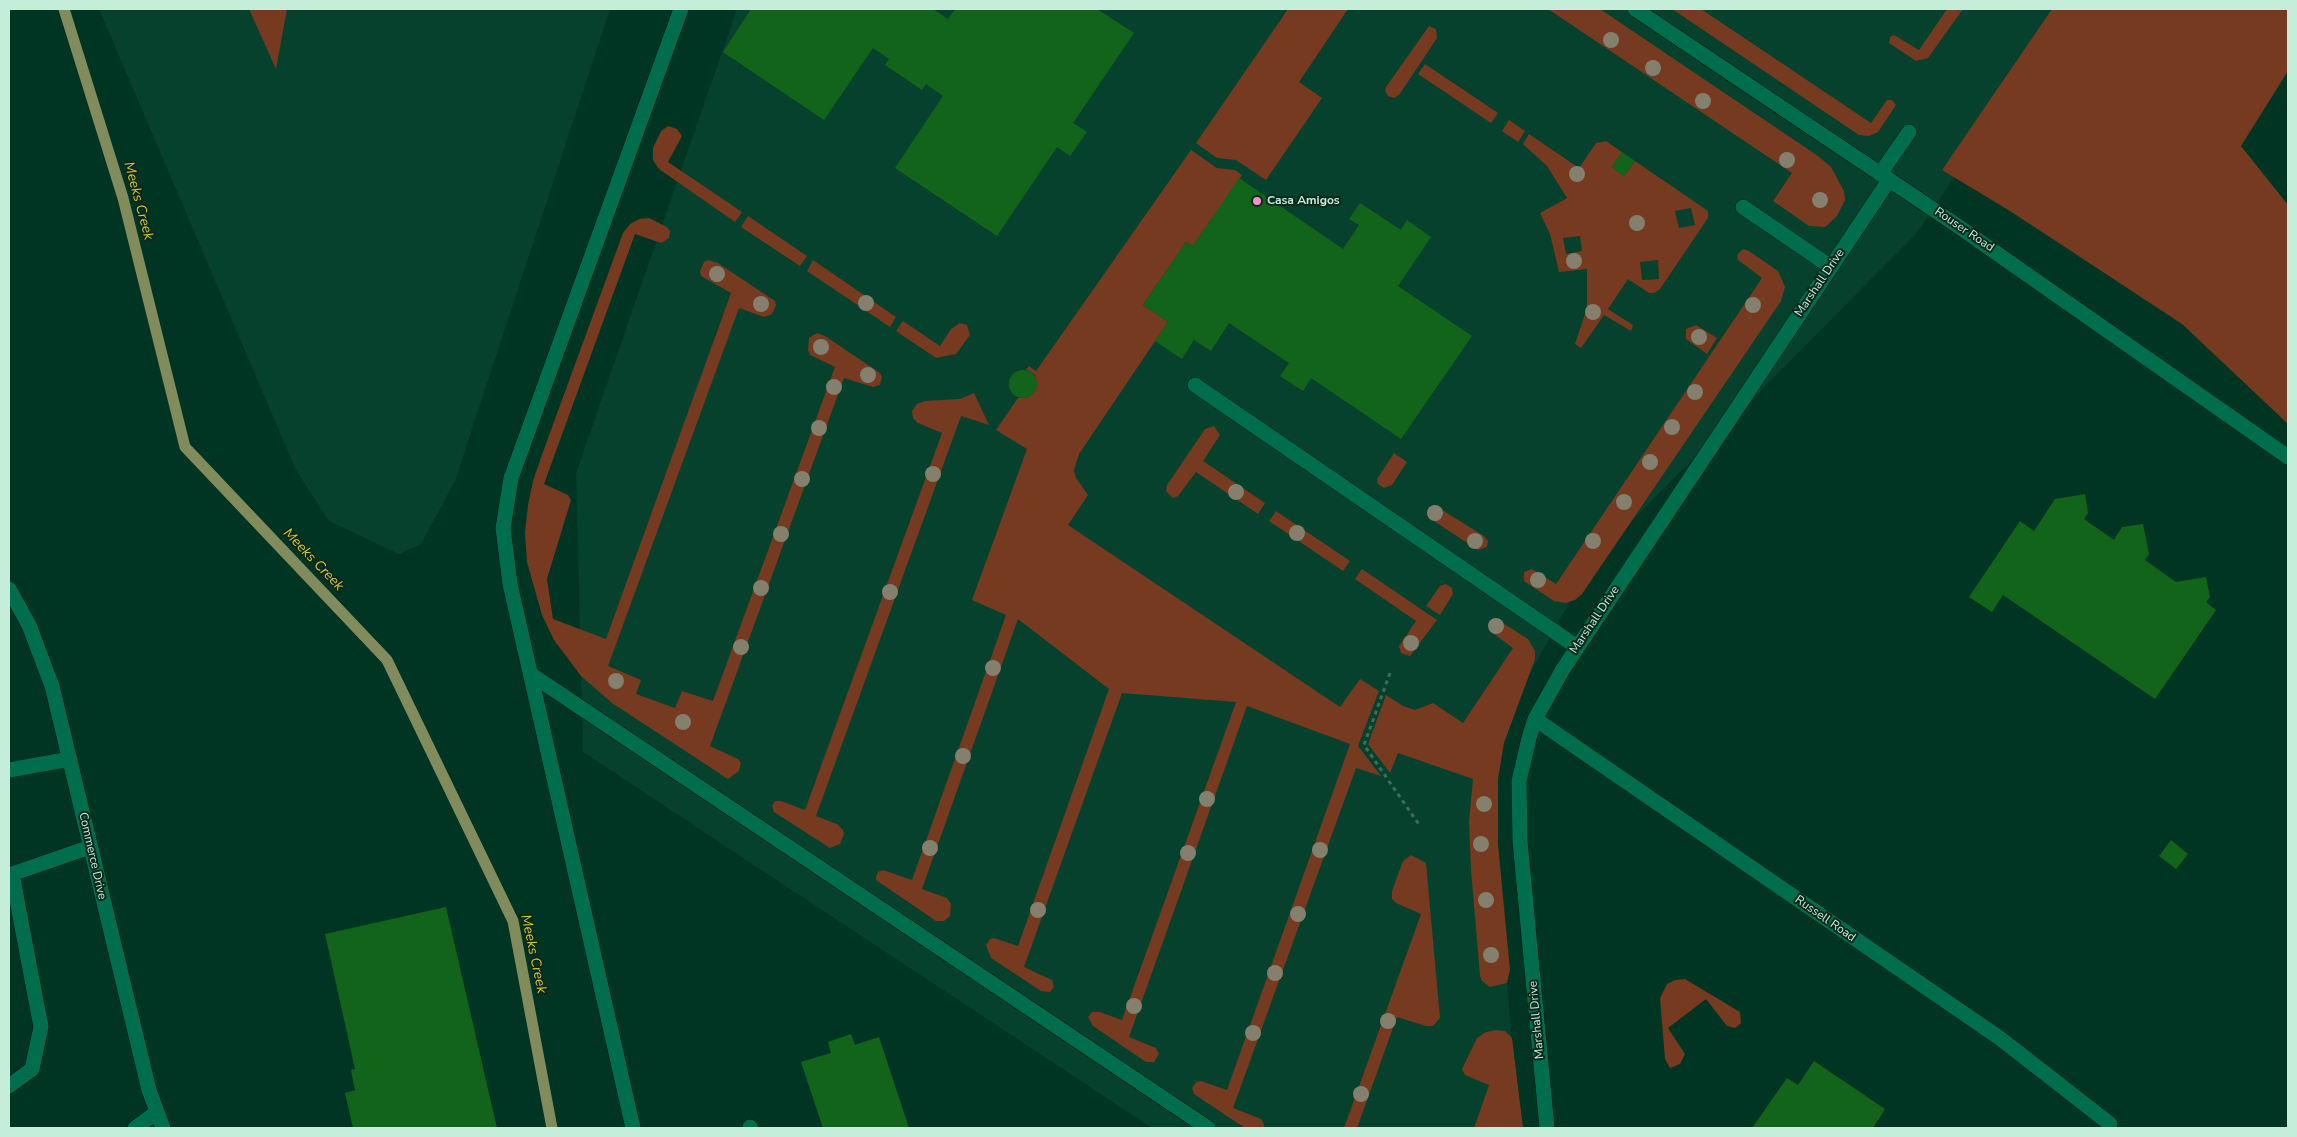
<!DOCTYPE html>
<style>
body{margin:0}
#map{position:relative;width:2297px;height:1137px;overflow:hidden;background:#013523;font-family:"Nunito Sans",sans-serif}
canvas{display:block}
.frame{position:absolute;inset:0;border:10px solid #c4eed9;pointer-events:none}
</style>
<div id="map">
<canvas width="2297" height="1137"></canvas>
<div class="frame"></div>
</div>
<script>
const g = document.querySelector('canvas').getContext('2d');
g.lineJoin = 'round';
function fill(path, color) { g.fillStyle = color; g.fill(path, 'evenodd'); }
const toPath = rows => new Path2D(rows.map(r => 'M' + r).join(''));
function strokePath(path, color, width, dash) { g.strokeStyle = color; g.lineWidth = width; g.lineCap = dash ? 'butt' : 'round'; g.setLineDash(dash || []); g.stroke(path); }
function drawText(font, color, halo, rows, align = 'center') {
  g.font = font + ' "Nunito Sans",sans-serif'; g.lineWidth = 4; g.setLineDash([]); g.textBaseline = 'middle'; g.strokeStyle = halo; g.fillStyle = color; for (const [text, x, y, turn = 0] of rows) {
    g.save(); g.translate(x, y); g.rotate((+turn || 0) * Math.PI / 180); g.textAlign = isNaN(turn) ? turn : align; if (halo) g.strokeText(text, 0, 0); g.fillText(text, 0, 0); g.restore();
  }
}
const built = toPath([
 [99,9,610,9,455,481,421,544,399,554,329,521,296,470],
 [737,9,2067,9,1916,234,1592,561,1488,750,1519,1128,1152,1128,583,752,576,473]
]);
const green = toPath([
 [249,9,287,9,276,69],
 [1288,9,1348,9,1299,82,1322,98,1266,180,1236,160,1217,158,1196,143],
 [1548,9,1600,9,1818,156,1831,167,1844,191,1845,200,1837,216,1825,227,1809,226,1773,201,1792,173],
 [1672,9,1701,9,1871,123,1887,100,1892,100,1896,105,1878,132,1869,136,1859,135],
 [1947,9,1963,9,1928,58,1916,61,1889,43,1890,37,1894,35,1919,50],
 [2052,9,2288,9,2288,71,2241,146,2288,205,2288,424,2182,324,2010,211,1942,170],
 [1429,26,1436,29,1437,38,1399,95,1394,98,1388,96,1385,91,1386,87],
 [1425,64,1498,113,1491,123,1418,74],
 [1509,120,1525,131,1518,142,1502,131],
 [668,126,677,129,682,136,668,162,742,212,735,222,659,169,653,160,653,148,661,131],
 [1529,134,1579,168,1596,143,1606,141,1622,152,1612,167,1624,176,1635,161,1708,211,1708,218,1660,289,1654,293,1649,293,1628,279,1608,309,1633,325,1631,331,1604,315,1581,348,1575,344,1587,308,1587,269,1559,272,1550,234,1540,213,1567,198,1547,166,1523,144],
 [1691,208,1695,225,1679,228,1675,211],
 [1580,236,1582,251,1566,254,1563,238],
 [1658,260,1659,279,1642,280,1640,262],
 [1191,150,1217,168,1235,170,1242,175,1193,246,1186,242,1143,305,1168,322,1079,454,1074,470,1076,478,1088,495,1068,525,1340,707,1360,679,1379,691,1358,746,1381,776,1356,768,1233,1108,1261,1119,1264,1124,1264,1128,1245,1128,1194,1094,1192,1088,1196,1082,1201,1081,1227,1090,1350,744,1247,706,1129,1037,1156,1048,1159,1054,1154,1062,1146,1062,1093,1026,1088,1017,1092,1012,1100,1012,1122,1020,1236,702,1122,693,1024,967,1052,980,1054,987,1050,992,1041,991,991,958,986,945,990,939,994,938,1018,946,1109,689,1018,619,922,889,947,898,951,904,950,916,944,921,936,921,876,880,876,877,878,872,883,870,912,880,1006,615,972,600,1027,449,996,430,1018,398,1029,397,1037,386,1035,375,1026,369,1029,366,1036,371],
 [748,216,807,256,800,266,741,227],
 [649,218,667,227,670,231,669,238,661,243,635,234,544,484,568,495,571,500,547,579,553,619,606,639,731,293,701,276,700,271,704,262,708,260,718,263,775,301,776,305,772,314,764,317,739,308,608,666,641,680,636,694,675,708,682,691,713,701,835,367,810,355,808,350,809,338,817,333,825,336,880,373,882,377,880,385,873,387,844,378,710,746,738,759,741,763,739,771,728,779,612,703,581,676,554,640,542,615,527,562,525,533,528,505,533,481,543,452,623,233,630,224,639,219],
 [1743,249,1749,251,1778,271,1785,287,1781,301,1582,594,1575,600,1566,603,1554,601,1524,581,1524,572,1532,569,1556,584,1762,278,1738,260,1737,255],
 [813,260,896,317,890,327,807,271],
 [903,321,940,346,951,329,960,323,967,325,970,335,956,354,936,358,896,331],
 [1696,325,1717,338,1707,354,1686,339,1686,329],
 [974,393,989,425,961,416,816,816,837,824,843,830,844,834,840,844,830,848,774,812,772,806,775,801,781,801,805,810,942,433,918,423,913,418,912,411,917,404,925,401,960,399],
 [1214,426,1220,435,1203,461,1265,503,1258,514,1196,472,1178,496,1173,498,1166,491,1167,485,1205,429],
 [1394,453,1407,462,1392,485,1384,488,1378,484,1377,479],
 [1434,505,1484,536,1488,541,1487,547,1478,550,1431,519,1428,511],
 [1276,511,1350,561,1343,571,1269,521],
 [1362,569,1437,620,1410,656,1401,653,1399,646,1416,621,1355,579],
 [1446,584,1452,588,1453,594,1440,615,1426,606,1440,586],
 [1495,618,1528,639,1535,651,1535,659,1504,743,1498,779,1498,844,1510,970,1507,983,1490,987,1482,981,1480,976,1471,870,1469,821,1473,779,1398,753,1390,773,1368,744,1386,695,1403,706,1415,710,1433,703,1463,723,1513,648,1490,631,1490,621],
 [1411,855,1426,863,1440,1018,1433,1026,1426,1026,1397,1017,1357,1128,1344,1128,1421,914,1396,903,1392,899,1392,891,1403,861],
 [1685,979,1740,1012,1741,1023,1735,1028,1727,1026,1706,999,1668,1028,1685,1054,1680,1064,1670,1068,1665,1059,1660,998,1667,984,1675,980],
 [1496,1030,1505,1031,1512,1038,1523,1128,1474,1128,1489,1085,1465,1075,1462,1069,1477,1038,1486,1032]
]);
const stream = toPath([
 [64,9,123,198,185,447,387,660,513,921,552,1128]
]);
const building = toPath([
 [751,9,933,9,948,19,955,9,1097,9,1134,33,1073,123,1087,132,1070,156,1057,147,997,236,895,168,943,96,926,84,922,90,885,65,889,59,873,48,824,120,723,52],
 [1622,152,1635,161,1624,176,1612,167],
 [1239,178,1343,249,1359,225,1349,219,1360,203,1401,230,1407,220,1431,237,1398,286,1472,336,1401,439,1311,378,1303,391,1280,376,1289,363,1229,323,1211,351,1194,340,1182,359,1155,341,1168,322,1143,305,1186,242,1193,246],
 '1009 384a14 14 0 1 1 28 0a14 14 0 1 1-28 0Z',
 [2085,494,2088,513,2084,519,2114,540,2122,527,2143,524,2149,554,2145,560,2176,582,2206,577,2210,597,2206,602,2216,610,2155,699,2003,595,1992,612,1969,597,2020,521,2034,531,2055,499],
 [2171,840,2188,854,2176,869,2159,856],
 [446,907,497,1128,353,1128,345,1093,355,1090,351,1070,355,1069,325,934],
 [851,1034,855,1045,879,1037,909,1128,823,1128,801,1062,831,1053,828,1042],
 [1814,1061,1885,1109,1873,1128,1752,1128,1787,1078,1798,1085]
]);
const path = toPath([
 [1390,673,1364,745,1420,826]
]);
const minor = toPath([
 [1635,9,1952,222,2288,457],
 [1880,174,1909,132],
 [1743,207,1831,267],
 [1195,385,1577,647],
 [9,589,29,625,52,686,149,1090,163,1128],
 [532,675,1208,1128],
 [1535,719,2001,1039,2110,1124],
 [9,770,70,759],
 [9,875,90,847],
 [9,1086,32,1069,41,1027,12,874],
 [750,1127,751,1128],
 [135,1128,157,1112],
 [633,1128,510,584,503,528,511,478,519,456,681,9],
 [1547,1128,1520,841,1519,781,1529,738,1535,719,1563,669,1889,180]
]);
const trees = [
 [1611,40],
 [1653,68],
 [1703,101],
 [1787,160],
 [1577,174],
 [1820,200],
 [1637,223],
 [1574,261],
 [717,274],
 [866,303],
 [761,304],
 [1753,305],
 [1593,312],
 [1699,337],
 [821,347],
 [868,375],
 [834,387],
 [1695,392],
 [1672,427],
 [819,428],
 [1650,462],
 [933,474],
 [802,479],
 [1236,492],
 [1624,502],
 [1435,513],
 [1297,533],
 [781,534],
 [1475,541],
 [1593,541],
 [1538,580],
 [761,588],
 [890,592],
 [1496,626],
 [1411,643],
 [741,647],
 [993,668],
 [616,681],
 [683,722],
 [963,756],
 [1207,799],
 [1484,804],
 [1481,844],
 [930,848],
 [1320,850],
 [1188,853],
 [1486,900],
 [1038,910],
 [1298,914],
 [1491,955],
 [1275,973],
 [1134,1006],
 [1388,1021],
 [1253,1033],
 [1361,1094]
];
const markers = [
 [1257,201,5,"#f790ce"]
];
const poiNames = [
 ["Casa Amigos",1267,201]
];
const streetNames = [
 ["Rouser Road",1964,230,34],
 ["Marshall Drive",1820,283,-56],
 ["Marshall Drive",1595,620,-56],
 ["Commerce Drive",92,856,77],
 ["Russell Road",1825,919,35],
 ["Marshall Drive",1537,1020,-95]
];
const waterNames = [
 ["Meeks Creek",138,201,75],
 ["Meeks Creek",313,560,46],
 ["Meeks Creek",533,954,78]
];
fill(built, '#05412d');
fill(green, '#753a1f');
strokePath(stream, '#828b5b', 11);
fill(building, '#12641a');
strokePath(minor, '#001a0f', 16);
strokePath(path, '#3c6d5a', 3, [4, 4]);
strokePath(minor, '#006d4c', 15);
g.fillStyle = '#84806d';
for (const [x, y] of trees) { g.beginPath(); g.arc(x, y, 8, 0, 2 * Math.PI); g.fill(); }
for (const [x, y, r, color] of markers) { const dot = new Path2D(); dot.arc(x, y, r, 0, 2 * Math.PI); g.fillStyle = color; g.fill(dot); strokePath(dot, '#0c281d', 2); }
drawText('bold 12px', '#c4eed9', '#0c281d', poiNames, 'left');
drawText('12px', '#c4eed9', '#0c281d', streetNames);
drawText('italic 14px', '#d8ca30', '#0c281d', waterNames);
</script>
